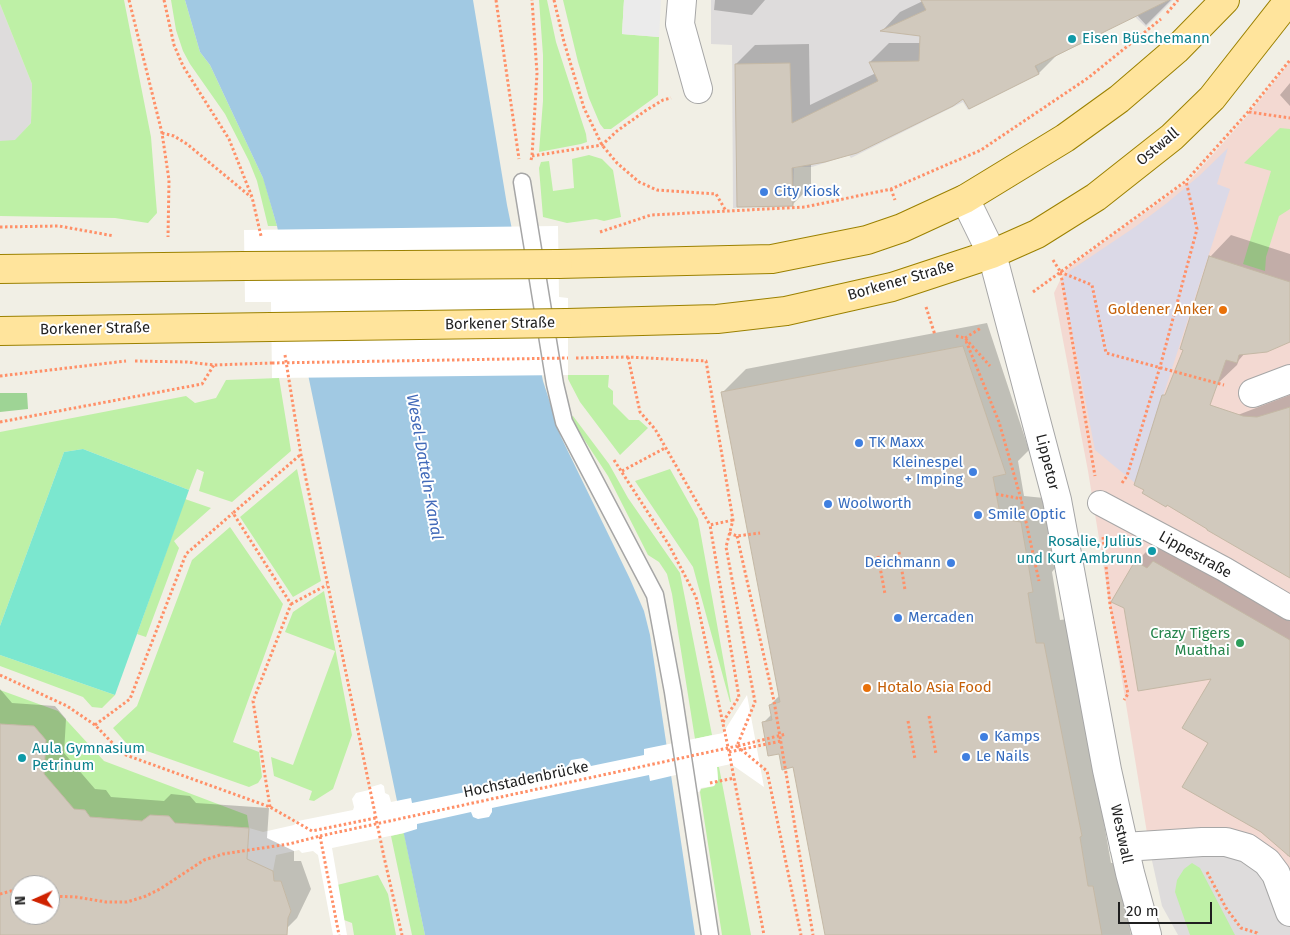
<!DOCTYPE html>
<meta charset="utf-8">
<style>
body{margin:0}
#map{position:relative;width:1290px;height:935px;overflow:hidden;background:#f1efe5;font-family:"Fira Sans",sans-serif}
canvas{display:block}
.north{position:absolute;left:10px;top:875px;width:50px;height:50px;box-sizing:border-box;background:#fff;border:1px solid #a5a5a5;border-radius:50%;rotate:268deg;font-size:14px;font-weight:700;line-height:20px;text-align:center;color:#1f1f1f}
.north::after{content:'';display:block;margin:auto;width:18px;height:22px;background:#cf2200;clip-path:polygon(50% 0,100% 100%,50% 72%,0 100%)}
.scale{position:absolute;left:1118px;top:902px;width:94px;height:22px;box-sizing:border-box;border:2px solid #1f1f1f;border-top:0;padding-left:6px;font-size:15px;line-height:18px;white-space:nowrap;color:#1f1f1f;-webkit-text-stroke:4px #fff;paint-order:stroke}
</style>
<div id="map">
<canvas width="1290" height="935"></canvas>
<div class="north">N</div>
<div class="scale">20 m</div>
</div>
<script>
const g = document.querySelector('canvas').getContext('2d');
g.lineJoin = 'round';
function fill(path, color) { g.fillStyle = color; g.fill(path, 'evenodd'); }
const toPath = rows => new Path2D(rows.map(r => 'M' + r).join(''));
function strokePath(path, color, width, dash) { g.strokeStyle = color; g.lineWidth = width; g.lineCap = dash ? 'butt' : 'round'; g.setLineDash(dash || []); g.stroke(path); }
function drawText(font, color, halo, rows, align = 'center') {
  g.font = font + ' "Fira Sans",sans-serif'; g.lineWidth = 4; g.setLineDash([]); g.textBaseline = 'middle'; g.strokeStyle = halo; g.fillStyle = color; for (const [text, x, y, turn = 0] of rows) {
    g.save(); g.translate(x, y); g.rotate((+turn || 0) * Math.PI / 180); g.textAlign = isNaN(turn) ? turn : align; if (halo) g.strokeText(text, 0, 0); g.fillText(text, 0, 0); g.restore();
  }
}
const residential = toPath([
 [711,0,1173,0,1146,27,1135,17,1036,66,1040,74,968,110,963,102,851,158,849,155,812,167,794,167,793,207,733,208,732,45,711,44],
 [0,4,32,84,31,123,15,141,0,141],
 [1252,839,1290,873,1290,935,1178,935,1162,906,1149,847]
]);
const commercial = toPath([
 [1290,62,1290,873,1147,833,1088,471,1054,293,1065,270,1189,181,1248,115]
]);
const grass = toPath([
 [0,0,124,0,151,137,157,213,148,223,115,218,0,216,0,141,15,140,31,123,32,84,0,4],
 [171,0,185,0,200,52,210,65,264,180,277,226,268,226,257,181,249,161,225,114,190,64,183,51,176,30],
 [539,0,547,0,556,42,586,134,587,142,581,144,539,152,543,101,543,55],
 [563,0,624,0,622,34,659,37,658,95,611,129,604,129,600,124,589,98,578,62],
 [1280,128,1290,129,1290,209,1279,216,1266,257,1265,271,1243,264,1271,171,1244,163],
 [589,155,602,159,613,170,621,217,604,221,596,219,567,223,543,217,539,168,541,162,549,161,553,191,574,188,572,159],
 [568,375,609,375,608,387,613,391,613,404,629,420,639,420,648,428,620,455,580,402,568,379],
 [279,378,291,451,232,502,199,491,204,472,197,469,189,490,83,449,64,452,0,626,0,432,186,396,195,403,216,398,226,380],
 [573,416,609,464,628,498,680,573,712,735,695,739,672,594,667,574,659,562,648,555,608,476,570,418],
 [297,469,321,581,293,597,240,517],
 [670,469,698,519,731,702,730,702,693,567,635,481],
 [185,499,211,508,174,541,179,548,146,637,137,634],
 [230,527,283,604,233,742,259,752,262,777,258,783,249,787,127,744,113,728,137,706,192,560],
 [324,591,352,735,333,789,314,801,309,800,312,791,274,776,271,757,293,765,335,651,285,632,293,612],
 [0,655,115,695,102,708,92,707,83,697,0,666],
 [0,690,58,711,104,761,247,815,249,828,175,823,169,816,150,815,142,821,90,817,85,810,69,809,65,806,66,800,46,777,44,777,46,740,34,726,0,724],
 [717,767,719,767,751,935,722,935,700,792,701,789,714,786,718,780],
 [404,833,425,935,412,935,391,836],
 [1192,863,1200,868,1235,935,1190,935,1175,892,1177,880,1184,869],
 [378,875,388,894,396,935,354,935,352,923,344,920,337,885]
]);
const forest = toPath([
 [0,393,27,393,28,409,0,412]
]);
const pitch = toPath([
 [83,449,189,490,115,695,0,655,0,626,64,452]
]);
const parking = toPath([
 [624,0,661,0,659,37,622,34]
]);
const plaza = toPath([
 [1228,148,1217,184,1230,189,1135,483,1095,450,1062,280,1071,270,1135,227,1167,203,1199,176]
]);
const water = toPath([
 [185,0,473,0,507,205,543,381,561,437,630,579,644,611,650,635,695,935,425,935,277,226,263,178,210,65,200,52]
]);
const pier = toPath([
 [558,226,559,297,568,298,568,375,272,378,271,302,245,302,244,230],
 [747,695,764,787,731,764,717,767,718,780,714,786,701,788,699,792,688,793,680,774,650,781,649,775,492,808,492,812,489,817,478,819,473,817,471,812,417,824,417,829,404,833,332,848,347,935,333,935,318,855,313,851,302,853,299,850,276,855,273,871,247,859,249,828,263,832,294,825,298,821,353,810,354,807,352,799,356,793,369,790,371,787,381,784,384,786,385,793,389,795,391,802,411,798,412,803,568,771,567,767,571,760,583,758,589,762,591,766,644,755,644,749,723,733]
]);
const shadow = toPath([
 [715,0,765,0,752,15,714,10],
 [924,0,1171,0,1146,25,1136,14,1058,54,1039,73,969,107,964,97,811,164,811,186,792,205,736,64,755,45,809,44,810,105,876,73,870,62,889,43,921,43,921,35,883,30,900,12,925,0],
 [1290,83,1290,106,1280,95],
 [1231,235,1290,254,1290,341,1245,353,1239,360,1237,365,1215,386,1184,349,1210,257],
 [987,323,1029,450,1018,461,1024,496,1044,498,1056,567,1052,572,1060,620,1068,619,1111,863,1117,863,1131,935,826,935,794,765,780,752,763,723,772,714,770,705,780,695,722,393,746,369],
 [1290,395,1290,577,1162,444],
 [1154,544,1290,612,1290,855,1288,856,1210,743,1214,677,1136,562],
 [0,689,12,703,55,706,66,719,64,753,95,789,106,790,111,797,164,801,171,794,190,796,196,803,269,808,267,838,294,851,294,861,301,861,311,889,297,918,286,929,285,935,0,935],
 [20,885,50,885,50,915,20,915]
]);
const building = toPath([
 [921,0,1169,0,1035,66,1039,74,969,109,963,99,953,106,857,153,825,162,792,168,793,206,737,207,735,64,790,63,792,123,878,81,869,62,919,61,920,36,880,31,926,10,921,0],
 [1209,256,1290,282,1290,342,1267,352,1239,355,1237,363,1226,360,1210,405,1243,416,1257,417,1290,407,1290,578,1207,530,1207,529,1167,505,1166,507,1142,493,1144,490,1134,485,1162,395,1165,395,1183,350,1180,349,1209,256],
 [963,346,1006,474,993,477,1001,519,1021,522,1033,592,1028,593,1036,643,1044,643,1082,836,1080,837,1088,886,1093,886,1102,935,825,935,793,767,782,770,779,754,768,756,762,722,772,720,769,705,780,702,721,392,963,346],
 [1135,561,1147,568,1153,561,1290,640,1290,857,1261,832,1182,787,1208,743,1182,728,1211,679,1138,691,1124,608,1111,602,1135,561],
 [0,724,34,726,46,740,44,774,74,809,85,810,90,817,142,821,150,815,169,816,175,823,249,828,247,859,273,871,274,881,281,881,291,911,288,918,287,935,0,935,0,724],
 [20,885,50,885,50,915,20,915,20,885]
]);
const path = toPath([
 [129,0,162,133,169,180,168,237],
 [164,0,174,45,183,66,229,139,252,197,261,236],
 [496,0,519,159],
 [554,0,564,42,584,108,602,145,617,163,639,182,657,190,716,194,726,211],
 [1167,13,1178,0],
 [1249,112,1290,118],
 [162,133,174,136,187,144,251,197],
 [532,156,602,145,617,131,645,111,663,100,671,98],
 [531,160,532,156,537,73,532,0],
 [891,189,895,200],
 [0,227,59,226,114,236],
 [600,232,651,215,805,207,891,189,981,150,1088,78,1161,19],
 [1053,260,1060,271,1062,280,1095,476],
 [1060,272,1092,285,1106,353,1224,385],
 [1033,292,1186,181,1248,112,1290,60],
 [926,307,935,335],
 [956,336,965,338,990,366],
 [965,338,981,328],
 [966,341,999,422,1021,499,1039,581],
 [285,355,301,455,384,857,402,935],
 [628,357,640,412,655,429,710,525],
 [576,358,628,357,706,361,733,520,726,547,755,702,737,746],
 [135,361,187,362,214,365,272,363],
 [0,376,126,361],
 [0,422,202,384,214,365],
 [614,460,669,545,696,597,729,752,764,935],
 [622,471,665,448],
 [1122,483,1127,476,1160,367,1197,229,1186,181],
 [996,494,1022,499],
 [729,533,737,536,760,533],
 [737,536,774,701,813,935],
 [1103,537,1110,605,1128,694,1124,700],
 [899,552,905,590],
 [878,556,885,594],
 [291,604,327,585],
 [0,675,67,706,95,725,123,754,270,807,312,831,376,818],
 [929,716,936,754],
 [908,721,915,759],
 [723,722,739,697,710,525,733,520],
 [95,725,130,699,186,554,233,513],
 [737,746,767,771,801,935],
 [738,746,786,734],
 [729,752,781,741],
 [710,783,734,778],
 [270,807,253,701,291,604,233,513,300,455],
 [1207,872,1226,908,1241,928,1257,933,1258,935],
 [0,894,11,891,20,892],
 [50,896,76,897,106,902,127,902,146,896,160,889,204,860,223,854,289,844,320,836,339,935]
]);
const service = toPath([
 [522,182,555,384,564,422,655,595,673,692,710,935]
]);
const pedestrian = toPath([
 [1100,503,1224,569,1290,608]
]);
const minor = toPath([
 [682,0,680,24,698,89],
 [965,199,992,254,1057,500,1107,770,1130,873,1147,935],
 [1253,393,1290,379],
 [1124,847,1202,842,1226,842,1247,848,1267,862,1276,874,1290,912]
]);
const primary = toPath([
 [558,264,772,259,867,240,902,228,965,199,1065,138,1119,99,1176,50,1225,0],
 [0,269,244,266],
 [567,323,717,319,786,311,892,287,992,254,1037,234,1096,197,1172,137,1212,98,1289,0],
 [0,331,271,327]
]);
const pathBridge = toPath([
 [272,363,568,358],
 [320,836,737,746]
]);
const primaryBridge = toPath([
 [244,266,558,264],
 [271,327,567,323]
]);
const markers = [
 [1072,39,5,"#0f9aa8"],
 [764,192,5,"#3f7fe0"],
 [1223,310,5,"#e8710a"],
 [859,443,5,"#3f7fe0"],
 [973,472,5,"#3f7fe0"],
 [828,504,5,"#3f7fe0"],
 [978,515,5,"#3f7fe0"],
 [1152,551,5,"#0f9aa8"],
 [951,563,5,"#3f7fe0"],
 [898,618,5,"#3f7fe0"],
 [1240,643,5,"#2e9e5b"],
 [867,688,5,"#e8710a"],
 [984,737,5,"#3f7fe0"],
 [966,757,5,"#3f7fe0"],
 [22,758,5,"#0f9aa8"]
];
const cultureNames = [
 ["Eisen Büschemann",1082,39],
 ["Rosalie, Julius",1142,542,"right"],
 ["und Kurt Ambrunn",1142,559,"right"],
 ["Aula Gymnasium",32,749],
 ["Petrinum",32,766]
];
const streetNames = [
 ["Ostwall",1158,147,-40],
 ["Borkener Straße",901,281,-16],
 ["Borkener Straße",500,324,-1],
 ["Borkener Straße",95,329,-1],
 ["Lippetor",1047,462,76],
 ["Lippestraße",1195,555,29],
 ["Hochstadenbrücke",526,780,-12],
 ["Westwall",1121,834,78]
];
const shopNames = [
 ["City Kiosk",774,192],
 ["TK Maxx",869,443],
 ["Kleinespel",963,463,"right"],
 ["+ Imping",963,480,"right"],
 ["Woolworth",838,504],
 ["Smile Optic",988,515],
 ["Deichmann",941,563,"right"],
 ["Mercaden",908,618],
 ["Kamps",994,737],
 ["Le Nails",976,757]
];
const foodNames = [
 ["Goldener Anker",1213,310],
 ["Hotalo Asia Food",877,688,"left"]
];
const leisureNames = [
 ["Crazy Tigers",1230,634],
 ["Muathai",1230,651]
];
const waterNames = [
 ["Wesel-Datteln-Kanal",424,467,80]
];
fill(residential, '#dedcdc');
fill(commercial, '#f3d9d2');
fill(grass, '#bef0a6');
fill(forest, '#9ed495');
fill(pitch, '#7be7cf');
fill(parking, '#ebebeb');
fill(plaza, '#dbd9e7');
fill(water, '#a1c9e3');
fill(pier, '#fff');
fill(shadow, '#0003');
fill(building, '#d1c9bd');
strokePath(building, '#c4b8a5', 1);
strokePath(service, '#a6a6a6', 19);
strokePath(pedestrian, '#a6a6a6', 26);
strokePath(minor, '#a6a6a6', 30);
strokePath(primary, '#9b8100', 30);
strokePath(path, '#ff9068', 3, [2.5, 2.5]);
strokePath(service, '#fff', 16);
strokePath(pedestrian, '#fff', 24);
strokePath(minor, '#fff', 28);
strokePath(primary, '#ffe49c', 28);
strokePath(primaryBridge, '#9b8100', 30, []);
strokePath(pathBridge, '#ff9068', 3, [2.5, 2.5]);
strokePath(primaryBridge, '#ffe49c', 28);
for (const [x, y, r, color] of markers) { const dot = new Path2D(); dot.arc(x, y, r, 0, 2 * Math.PI); g.fillStyle = color; g.fill(dot); strokePath(dot, '#fff', 2); }
drawText('15px', '#0d838f', '#fff', cultureNames, 'left');
drawText('15px', '#1f1f1f', '#fff', streetNames);
drawText('15px', '#366cbe', '#fff', shopNames, 'left');
drawText('15px', '#c56008', '#fff', foodNames, 'right');
drawText('15px', '#27864d', '#fff', leisureNames, 'right');
drawText('italic 16px', '#426ab9', '#fff', waterNames);
</script>
